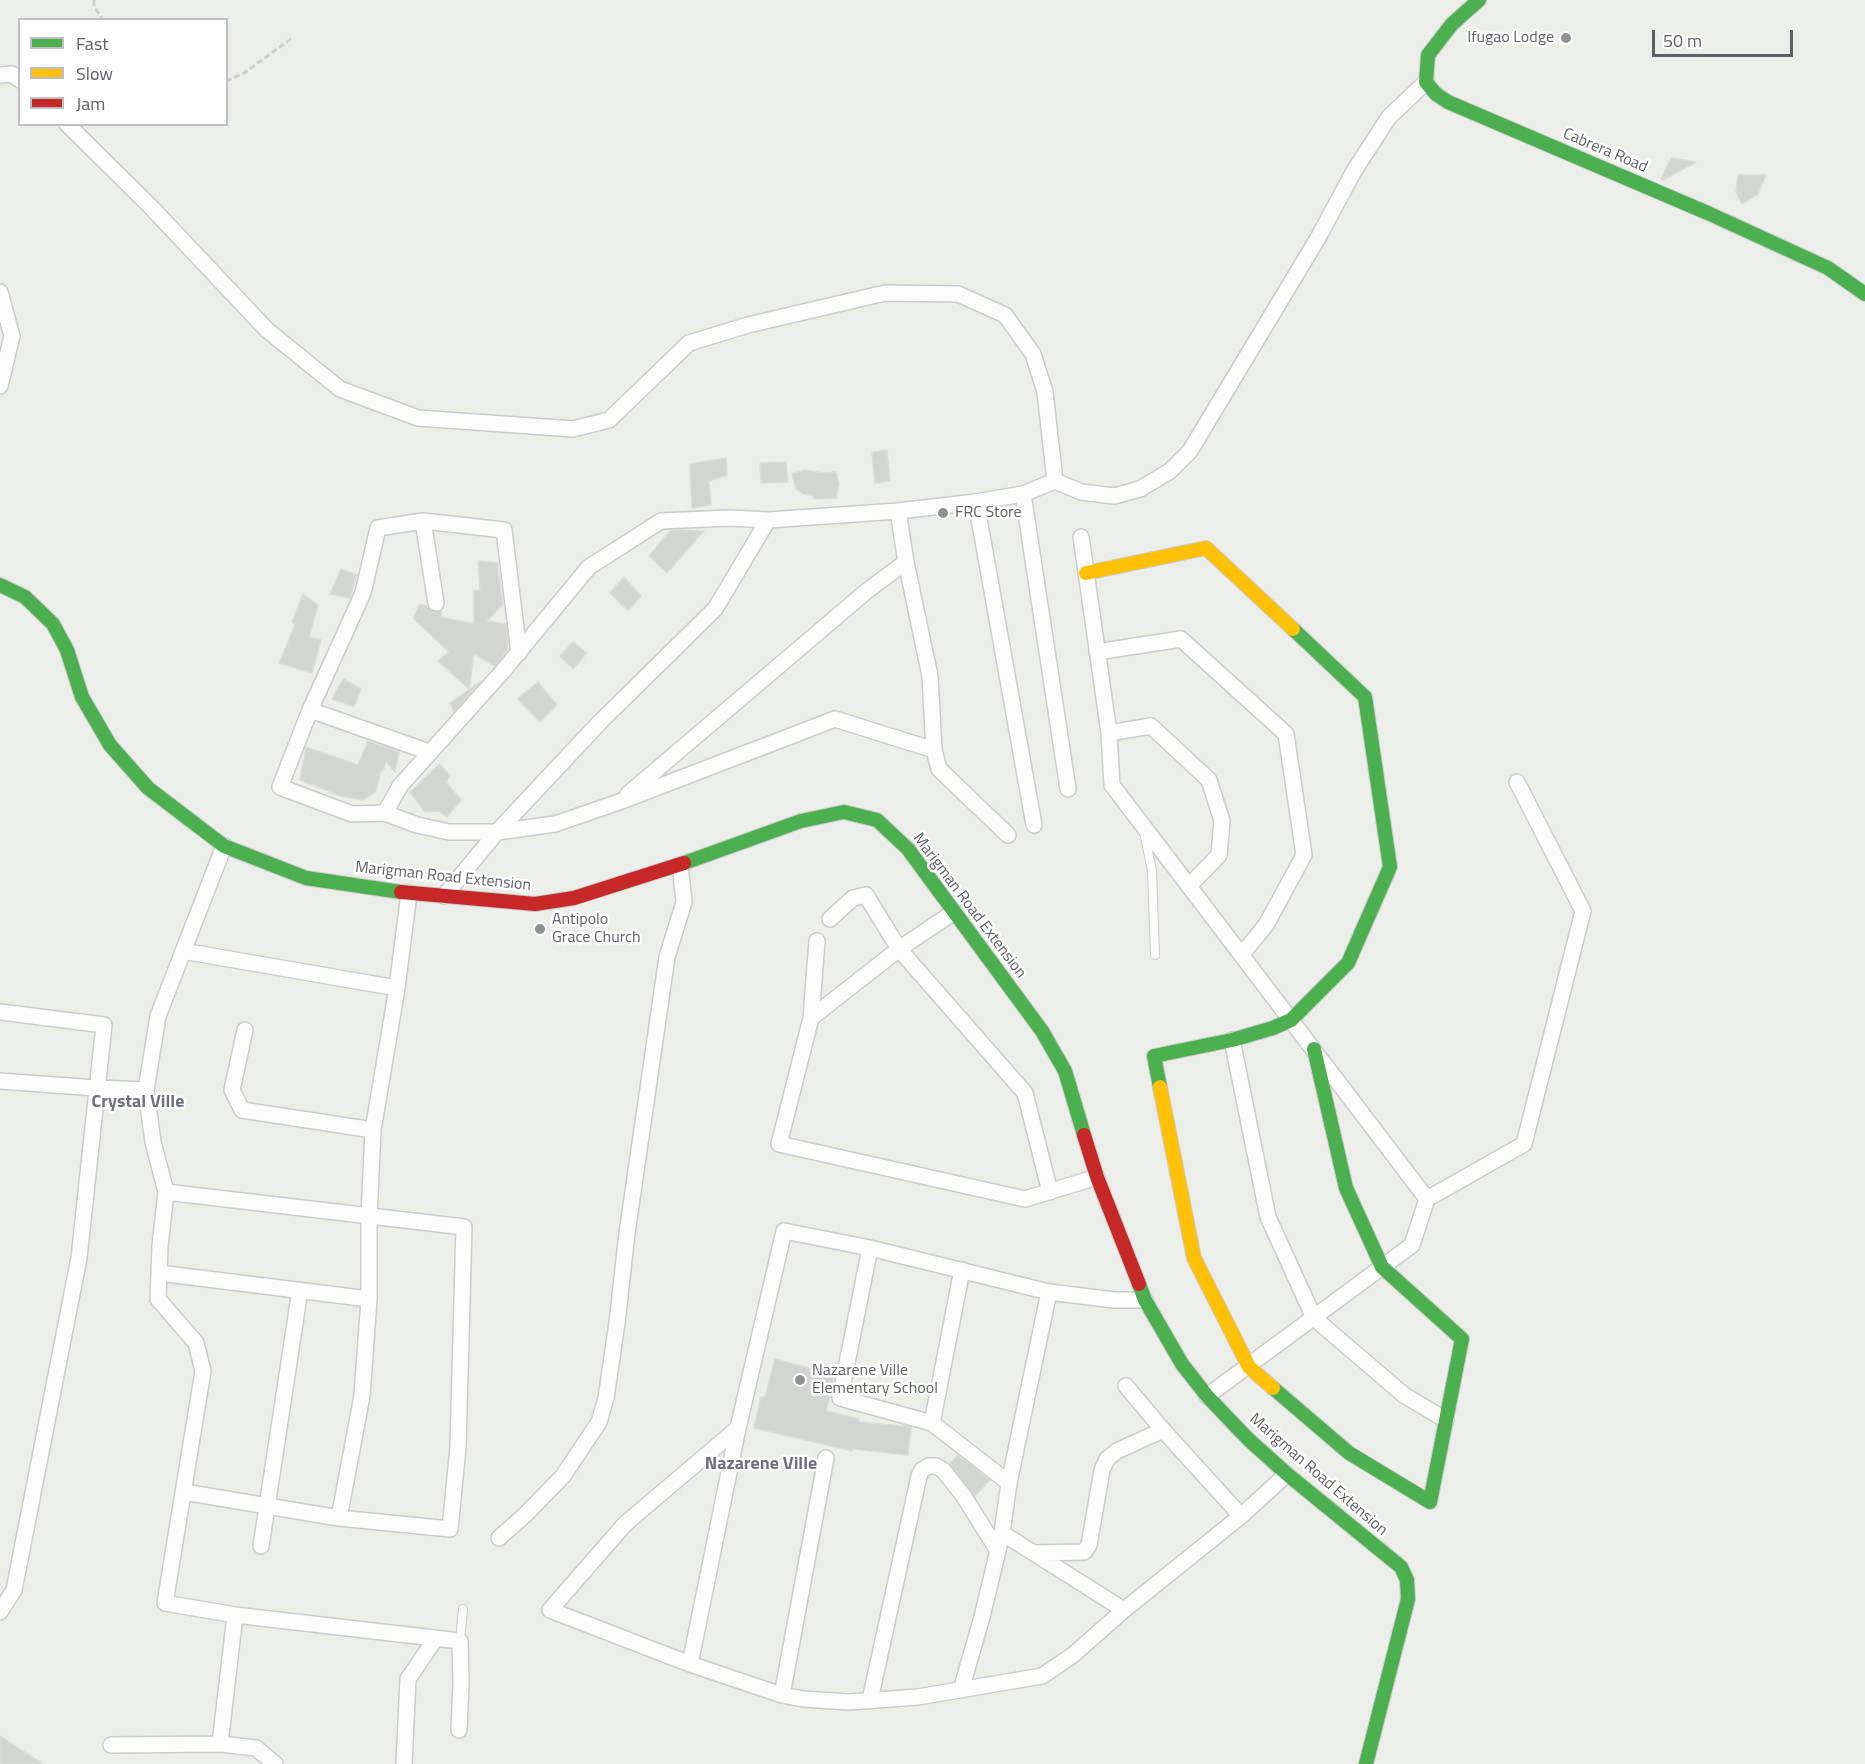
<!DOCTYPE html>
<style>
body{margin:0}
#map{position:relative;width:1865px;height:1764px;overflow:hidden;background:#eceee9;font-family:"Titillium Web",sans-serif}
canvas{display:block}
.legend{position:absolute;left:18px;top:18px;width:210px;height:108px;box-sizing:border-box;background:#fff;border:2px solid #bfbfc2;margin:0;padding:8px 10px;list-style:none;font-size:18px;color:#605f66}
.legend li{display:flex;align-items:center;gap:12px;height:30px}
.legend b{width:30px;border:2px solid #bfbfc2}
.scale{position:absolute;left:1652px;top:30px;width:141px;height:27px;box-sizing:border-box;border:3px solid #605f66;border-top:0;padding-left:8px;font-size:18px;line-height:21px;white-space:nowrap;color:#605f66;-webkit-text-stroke:4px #fff;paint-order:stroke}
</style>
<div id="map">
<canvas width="1865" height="1764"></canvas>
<ul class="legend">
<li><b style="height:8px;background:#4caf50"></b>Fast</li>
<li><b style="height:8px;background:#ffc107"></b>Slow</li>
<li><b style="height:8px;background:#c62828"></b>Jam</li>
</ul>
<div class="scale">50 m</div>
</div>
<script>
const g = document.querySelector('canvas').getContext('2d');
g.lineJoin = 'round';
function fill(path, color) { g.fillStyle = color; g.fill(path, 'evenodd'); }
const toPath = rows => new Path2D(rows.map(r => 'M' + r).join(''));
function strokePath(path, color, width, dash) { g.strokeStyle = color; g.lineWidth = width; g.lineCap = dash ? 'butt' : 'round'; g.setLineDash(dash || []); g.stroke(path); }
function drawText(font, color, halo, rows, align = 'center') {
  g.font = font + ' "Titillium Web",sans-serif'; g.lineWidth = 5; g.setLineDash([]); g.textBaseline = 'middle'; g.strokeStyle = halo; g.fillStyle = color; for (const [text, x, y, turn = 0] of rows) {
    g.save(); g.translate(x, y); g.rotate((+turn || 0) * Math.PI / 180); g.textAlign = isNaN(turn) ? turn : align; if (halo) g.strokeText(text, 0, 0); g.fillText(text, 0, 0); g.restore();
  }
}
const building = toPath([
 [1671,158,1696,162,1663,180,1661,179,1671,158],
 [1738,175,1766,175,1758,194,1742,204,1736,192,1738,175],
 [887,450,890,480,875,484,872,452,887,450],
 [726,458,727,475,709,481,711,505,692,508,690,464,726,458],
 [786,462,788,482,761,483,760,463,786,462],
 [805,470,822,473,836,472,839,484,836,498,813,499,814,496,803,494,796,489,792,474,805,470],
 [671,530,704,531,667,573,649,556,671,530],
 [478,561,497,563,503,604,487,621,506,624,508,649,495,666,474,654,469,689,438,661,449,652,413,618,420,604,427,606,433,612,442,611,441,617,474,624,474,590,480,591,478,561],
 [341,569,357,575,350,598,330,594,341,569],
 [624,577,641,596,628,611,610,593,624,577],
 [303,594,318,605,309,637,321,640,312,673,279,663,295,625,292,622,303,594],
 [573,642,587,653,573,669,560,656,573,642],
 [343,679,361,689,354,707,332,699,343,679],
 [481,681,454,712,450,703,481,681],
 [538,682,557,705,540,722,517,699,538,682],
 [368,741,399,752,395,772,386,761,383,771,381,771,376,791,363,800,341,796,300,780,306,747,358,765,368,741],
 [440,764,450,776,446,782,461,800,447,817,439,811,425,812,410,792,440,764],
 [775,1359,835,1375,826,1411,859,1419,859,1422,911,1427,908,1455,853,1449,852,1451,754,1428,761,1397,765,1397,775,1359],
 [958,1455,990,1480,975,1496,950,1464,958,1455],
 [0,1736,43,1764,0,1764,0,1736]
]);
const path = toPath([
 [94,0,94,6,103,20],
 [226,81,244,73,292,38]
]);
const lane = toPath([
 [1144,832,1152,871,1155,955],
 [460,1641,463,1609]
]);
const street = toPath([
 [0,75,12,74,20,80],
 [67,124,150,206,267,330,340,389,418,418,573,429,609,420,689,343,748,325,885,293,958,294,1005,315,1033,354,1045,392,1055,481,1081,492,1114,496,1140,489,1170,471,1190,451,1318,238,1354,171,1389,117,1426,82],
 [0,292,12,336,0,386],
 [1023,494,1068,789],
 [976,502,1034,825],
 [423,521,436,603],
 [1081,537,1109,733,1112,785,1427,1199,1412,1245,1207,1396],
 [906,562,930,676,934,750,939,769,1008,835],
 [1097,652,1181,639,1286,734,1304,855,1266,925,1242,954],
 [519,653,504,530,423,521,378,528,363,593,310,710,280,787,352,814,385,813,417,825,449,832,497,832,555,824,619,802,835,719,934,750],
 [310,710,429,752],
 [1109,733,1151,726,1209,780,1222,821,1219,855,1189,886],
 [628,794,868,590,906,562,898,511],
 [385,813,400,786,503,671,589,567,661,521,729,518,768,520,898,511,976,502,1023,494,1055,481],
 [224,846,158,1016,146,1090,153,1142,166,1192,160,1246,158,1299,196,1343,203,1371,165,1603,235,1615,460,1641,461,1684,459,1730],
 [444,896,497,832,600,722,715,609,768,520],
 [954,912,899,949,811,1018,779,1144,1025,1199,1097,1177],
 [830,919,853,898,866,895,899,949,1025,1093,1050,1192],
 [183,951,397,988],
 [0,1012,104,1025,79,1258,14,1590,0,1612],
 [811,1018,817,941],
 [245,1030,232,1090,242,1110,373,1130],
 [1232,1040,1268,1217,1314,1318,1404,1395,1446,1420],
 [0,1081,96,1088,146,1090],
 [166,1192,464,1227,458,1447,450,1529,339,1518,184,1492],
 [1427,1199,1524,1144,1583,911,1517,782],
 [870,1248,840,1398,932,1423,1009,1483],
 [159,1273,369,1299],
 [1049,1292,1009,1483,1002,1533,1124,1610],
 [1126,1386,1163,1430,1241,1516],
 [932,1423,962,1270],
 [738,1428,625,1524,550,1610,690,1664,782,1695,803,1699,849,1702,918,1697,1042,1676,1073,1655,1124,1610,1241,1516,1287,1474],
 [339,1518,362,1396,369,1299,369,1217,373,1130,397,988,409,893],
 [499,1538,526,1514,563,1476,599,1422,606,1398,617,1323,627,1233,667,957,684,902,680,865],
 [261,1546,300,1290],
 [1034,1553,1084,1552,1089,1545,1102,1470,1107,1459,1117,1451,1163,1430],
 [690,1664,738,1428,784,1231,870,1248,1049,1292,1114,1300,1145,1300],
 [961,1690,982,1617,1000,1542],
 [782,1695,826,1458],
 [870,1700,919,1476,922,1470,929,1466,936,1466,943,1470,963,1495,998,1551],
 [220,1744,235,1615],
 [111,1745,220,1744,256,1748,275,1764],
 [404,1764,408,1679,436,1638]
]);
const fast = toPath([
 [1479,0,1452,24,1428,55,1426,82,1436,94,1448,102,1710,214,1828,268,1865,294],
 [0,585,25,597,53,624,67,650,82,697,110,745,148,788,224,846,306,878,401,892],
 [684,863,801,821,844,812,877,820,908,849,1042,1031,1065,1071,1084,1135],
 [1160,1087,1154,1056,1232,1040,1273,1028,1291,1020,1348,963,1390,867,1365,697,1293,629],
 [1139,1284,1145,1300,1182,1364,1207,1396,1248,1439,1287,1474,1401,1567,1407,1580,1408,1599,1366,1764],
 [1273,1388,1349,1453,1430,1502,1462,1339,1382,1267,1346,1188,1314,1049]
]);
const slow = toPath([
 [1086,573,1206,548,1293,629],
 [1160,1087,1194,1258,1249,1367,1273,1388]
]);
const jam = toPath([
 [401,892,535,904,574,898,684,863],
 [1084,1135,1097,1177,1139,1284]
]);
const markers = [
 [1566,38,6,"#919194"],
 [943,513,6,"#919194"],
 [540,929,6,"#919194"],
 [800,1380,6,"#919194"]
];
const poiNames = [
 ["Ifugao Lodge",1554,38,"right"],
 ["FRC Store",955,513],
 ["Antipolo",552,920],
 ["Grace Church",552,938],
 ["Nazarene Ville",812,1371],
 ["Elementary School",812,1389]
];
const streetNames = [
 ["Cabrera Road",1605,151,23],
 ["Marigman Road Extension",443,877,6],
 ["Marigman Road Extension",969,906,53],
 ["Marigman Road Extension",1318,1475,41]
];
const neighbourhoodNames = [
 ["Crystal Ville",138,1103],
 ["Nazarene Ville",761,1465]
];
fill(building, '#d3d5d2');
strokePath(building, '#dcddd8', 1.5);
strokePath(lane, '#ccc', 10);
strokePath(street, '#ccc', 18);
strokePath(fast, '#cccbcc', 16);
strokePath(slow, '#cccbcc', 16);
strokePath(jam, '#cccbcc', 16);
strokePath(path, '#cdcfd0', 3, [6, 3]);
strokePath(lane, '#fcfcfc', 8);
strokePath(street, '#fcfcfc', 15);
strokePath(fast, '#4caf50', 14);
strokePath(slow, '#ffc107', 14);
strokePath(jam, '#c62828', 14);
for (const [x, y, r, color] of markers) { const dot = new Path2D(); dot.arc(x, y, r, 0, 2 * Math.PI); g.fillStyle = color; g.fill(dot); strokePath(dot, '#fff', 2); }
drawText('16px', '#605f66', '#fff', poiNames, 'left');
drawText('16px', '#605f66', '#fff', streetNames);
drawText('bold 18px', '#717078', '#fff', neighbourhoodNames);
</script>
